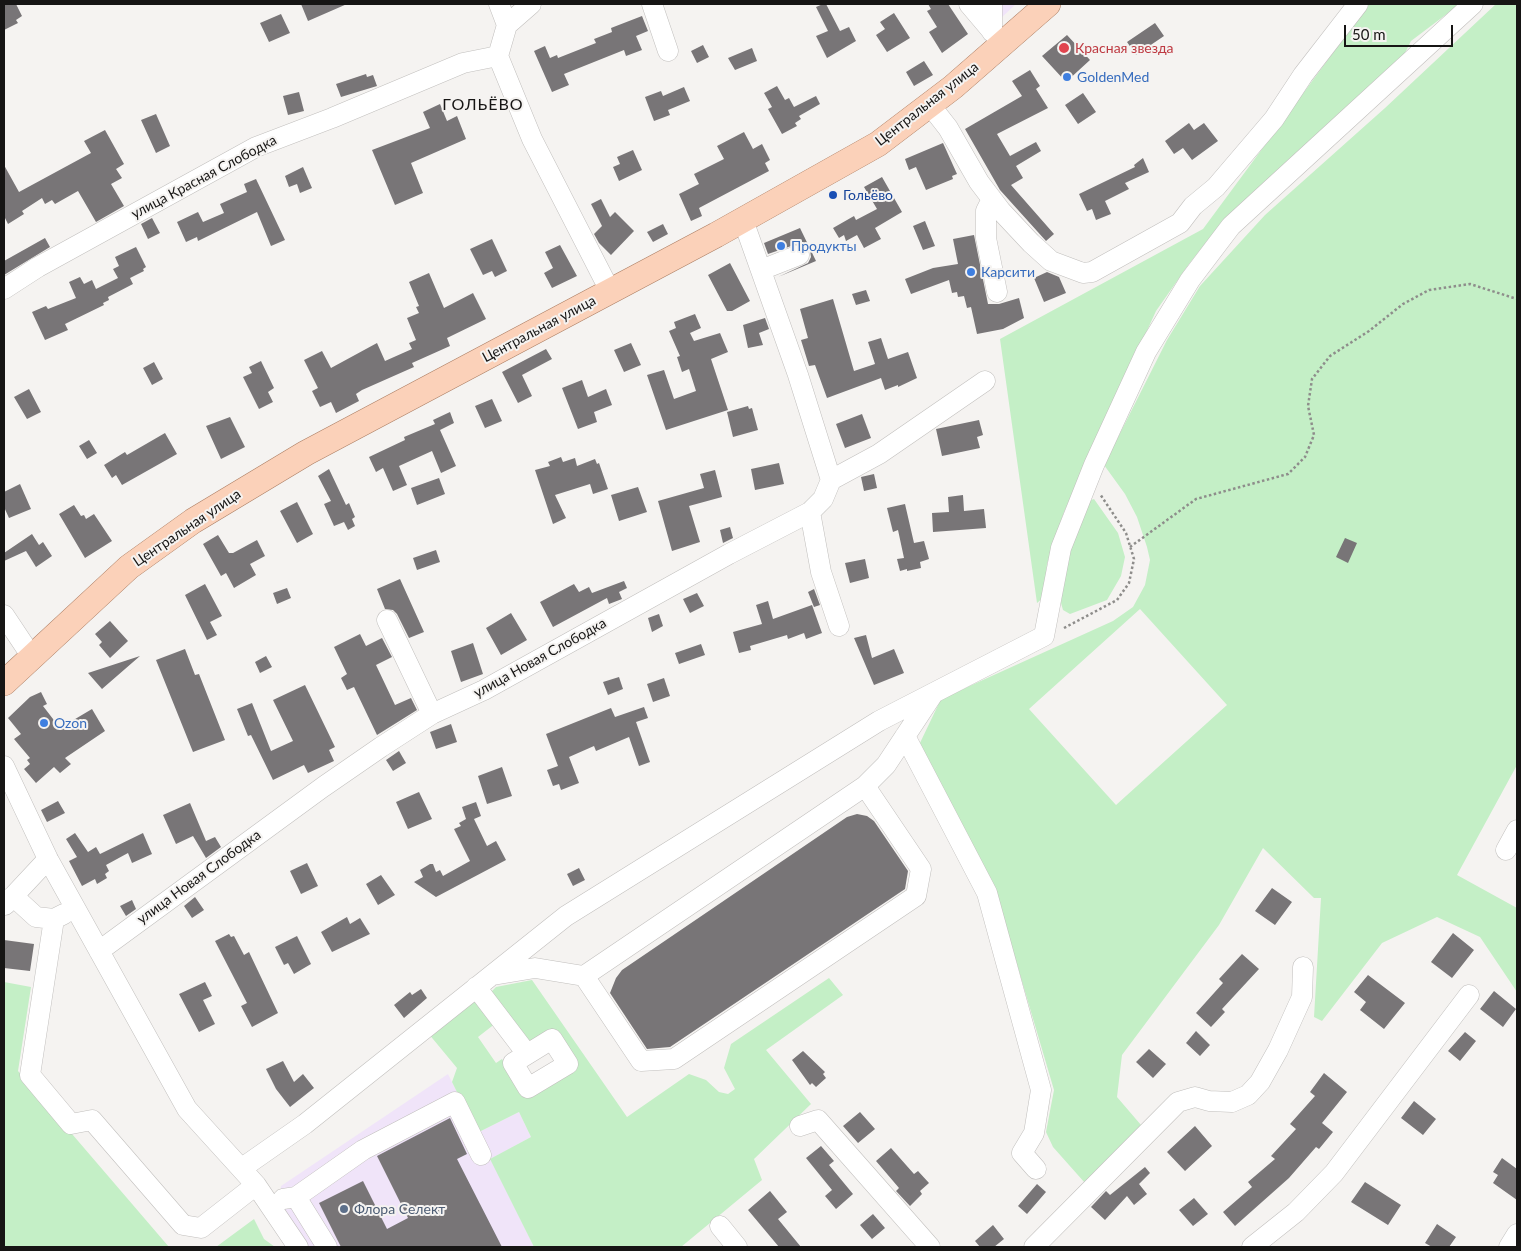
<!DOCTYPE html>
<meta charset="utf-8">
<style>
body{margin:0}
#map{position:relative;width:1521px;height:1251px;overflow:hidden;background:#f5f3f1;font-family:Lato,sans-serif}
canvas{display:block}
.frame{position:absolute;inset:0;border:5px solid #161514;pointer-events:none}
.scale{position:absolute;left:1344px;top:25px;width:109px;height:22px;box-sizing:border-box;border:2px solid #161514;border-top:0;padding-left:6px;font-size:15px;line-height:18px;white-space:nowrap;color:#161514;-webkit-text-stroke:4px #f5f3f1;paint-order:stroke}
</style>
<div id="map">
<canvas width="1521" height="1251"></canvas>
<div class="frame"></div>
<div class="scale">50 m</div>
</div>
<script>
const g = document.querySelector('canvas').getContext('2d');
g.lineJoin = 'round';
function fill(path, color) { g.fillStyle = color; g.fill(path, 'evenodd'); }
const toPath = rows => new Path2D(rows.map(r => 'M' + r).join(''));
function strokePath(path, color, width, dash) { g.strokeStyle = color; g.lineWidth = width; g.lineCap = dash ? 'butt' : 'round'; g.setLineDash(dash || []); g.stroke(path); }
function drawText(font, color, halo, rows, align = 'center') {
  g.font = font + ' Lato,sans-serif'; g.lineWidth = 4; g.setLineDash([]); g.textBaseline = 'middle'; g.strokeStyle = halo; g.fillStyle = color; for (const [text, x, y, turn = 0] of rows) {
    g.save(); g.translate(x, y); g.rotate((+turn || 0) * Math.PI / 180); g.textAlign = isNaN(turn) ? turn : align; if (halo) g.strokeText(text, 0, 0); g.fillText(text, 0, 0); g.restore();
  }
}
const commercial = toPath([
 [975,4,1016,4,1001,18],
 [448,1074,477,1133,519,1112,531,1137,491,1159,534,1247,307,1247,279,1207,281,1186]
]);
const green = toPath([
 [1369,4,1460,4,1411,41,1403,57,1211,236,1189,264,1156,311,1064,512,1047,564,1044,597,1037,603,1000,339,1203,229],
 [1496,4,1517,4,1517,765,1457,875,1517,908,1517,992,1480,937,1437,917,1382,943,1322,1021,1314,1017,1321,898,1314,898,1263,848,1219,925,1122,1055,1117,1097,1141,1125,1085,1183,1053,1147,1046,1132,1054,1090,996,893,919,745,941,699,1113,621,1133,607,1145,585,1150,560,1147,547,1137,517,1125,494,1104,465,1167,340,1200,286,1265,215,1385,108],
 [1140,609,1227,705,1116,805,1029,709],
 [1094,499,1118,533,1125,557,1121,576,1107,600,1070,614,1063,610,1061,603,1064,566,1086,502],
 [829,978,843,995,766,1050,811,1104,754,1159,762,1180,681,1247,534,1247,490,1159,531,1137,519,1112,477,1133,452,1082,457,1068,428,1033,470,999,482,1004,496,1023,478,1037,496,1063,502,1059,525,1098,576,1067,552,1029,528,1043,490,993,496,987,532,980,627,1117,689,1074,706,1080,719,1092,728,1094,735,1089,724,1068,731,1044],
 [4,982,31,987,18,1071,169,1247,4,1247],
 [254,1219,264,1239,275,1247,216,1247]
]);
const building = toPath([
 [4,4,16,4,22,16,16,20,18,23,4,30],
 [301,4,347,4,308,21],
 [823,4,826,4,840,31,849,27,856,41,827,58,816,36,828,31,816,7],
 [928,4,948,4,968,34,942,53,929,32,937,27,927,11,931,9],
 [894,13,910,38,887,52,876,35,885,29,880,22],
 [281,14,290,33,269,42,260,23],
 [642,16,648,31,636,36,642,50,626,56,624,50,564,74,569,85,552,92,534,51,545,46,550,58,557,55,558,58,596,43,594,39,612,32,611,28],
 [1155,23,1164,36,1136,55,1127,42],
 [1067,35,1090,60,1066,82,1042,56],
 [703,45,709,57,697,63,691,51],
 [752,48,757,61,735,70,728,58],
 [924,61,933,75,914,86,906,72],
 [1030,70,1040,86,1036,89,1048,108,997,134,1010,156,1036,142,1041,151,1016,166,1023,178,1011,185,1054,234,1046,241,1000,190,965,129,1022,96,1012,81],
 [366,74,367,77,373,75,377,86,341,97,336,84],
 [777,86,785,100,789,98,794,107,816,96,820,104,799,116,801,119,795,123,797,126,782,134,768,109,772,107,764,93],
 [684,87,690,101,668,110,670,115,654,121,645,97,661,91,663,96],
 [299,92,304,111,288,115,283,96],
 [1083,93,1096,112,1078,124,1065,105],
 [440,104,447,121,457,116,466,139,411,163,423,193,395,205,372,150,430,128,423,112],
 [156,114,170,146,156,153,141,120],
 [1189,123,1194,130,1204,123,1218,141,1192,160,1183,148,1174,154,1165,141],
 [105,130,124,164,116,169,122,178,111,184,124,206,96,222,78,191,55,204,52,200,45,204,42,198,22,211,24,214,8,224,4,216,4,165,19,192,91,153,84,141],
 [744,132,753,149,762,144,770,160,765,163,769,171,699,208,702,216,691,221,679,194,699,184,694,174,724,159,717,146],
 [943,143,957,174,952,176,953,179,926,190,916,167,909,170,905,159],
 [633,150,642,170,619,181,613,167,620,164,617,157],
 [1143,158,1149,172,1125,183,1129,189,1105,201,1111,214,1096,220,1092,209,1087,211,1079,194,1135,167,1134,165],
 [303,167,312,188,300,193,297,184,289,187,285,176],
 [882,177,902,212,875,228,881,239,864,248,857,235,846,241,844,235,839,238,833,228,854,216,856,220,877,209,864,187],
 [256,179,285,240,271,246,257,212,198,241,197,237,186,242,177,222,198,212,203,222,224,213,220,204,247,192,244,184],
 [601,199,610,217,615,212,634,231,611,255,599,243,594,234,602,226,591,204],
 [152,218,160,233,148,239,141,224],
 [925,221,935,246,923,250,913,226],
 [663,224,668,234,653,242,647,232],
 [800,228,816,261,778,277,808,263,811,257,810,250,800,243,768,254,764,243],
 [974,235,988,304,999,304,1019,298,1024,318,1003,329,977,334,971,307,967,308,964,296,958,297,957,292,952,293,949,280,911,294,905,279,933,268,958,264,953,239],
 [45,238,50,247,4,275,4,261],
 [492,239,507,271,495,277,492,271,483,275,470,249],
 [560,245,577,276,552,288,544,273,553,268,545,252],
 [136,247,146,267,143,269,144,271,130,278,133,284,108,297,109,300,103,303,104,305,65,324,68,330,45,340,32,312,46,306,48,309,76,298,69,282,80,277,84,284,92,280,96,289,118,278,113,269,119,266,115,257],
 [730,263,750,301,732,311,727,311,708,275],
 [1047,272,1059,277,1066,293,1044,302,1034,278],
 [429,273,444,308,473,293,486,319,447,338,450,346,412,363,414,367,362,390,356,394,359,401,336,413,331,402,320,407,312,391,318,388,304,360,322,351,331,368,377,343,385,361,412,349,409,343,416,340,407,318,419,313,416,307,419,306,409,282],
 [866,290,870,301,856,305,852,294],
 [833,299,854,371,875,364,868,342,881,338,888,359,908,352,917,378,898,387,898,385,885,390,881,378,827,398,815,365,809,366,801,340,808,338,800,309],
 [695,314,701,328,690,333,694,341,720,333,728,352,711,359,728,410,666,430,647,375,664,370,674,399,696,391,689,369,682,372,677,357,680,356,669,331,676,328,674,322],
 [765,318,769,329,759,333,763,345,748,348,743,325],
 [631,343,641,365,624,372,614,350],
 [546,349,552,359,522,375,532,396,518,403,502,372],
 [261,361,274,388,268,392,273,402,259,409,243,377,252,373,249,367],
 [154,362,163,379,152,385,143,368],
 [582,380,588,397,606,389,612,405,594,412,597,422,578,429,562,388],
 [29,389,41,412,27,419,14,397],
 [492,399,502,421,485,428,475,406],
 [748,406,749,409,752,408,758,430,733,437,727,412],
 [450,412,454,423,440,430,456,466,441,473,432,451,399,466,407,485,393,491,383,468,376,472,369,457,405,440,404,437,435,424,433,420],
 [862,414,871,438,845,448,836,424],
 [230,417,245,447,221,459,206,426],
 [979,420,983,435,977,437,980,448,942,456,936,429],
 [165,433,177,454,122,485,116,475,112,478,104,465,125,452,127,455],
 [89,440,97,453,87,459,79,446],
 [561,457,563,462,575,458,577,466,595,459,597,464,599,463,608,489,593,494,590,484,555,495,566,518,553,524,535,470,550,466,548,462],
 [779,463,784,484,755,490,751,469],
 [329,469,346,505,349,503,355,517,352,519,355,526,348,530,344,522,334,526,324,504,331,501,318,476],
 [715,470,722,497,689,506,700,542,672,551,658,501,704,488,700,474],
 [874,474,877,488,864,491,861,477],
 [439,478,445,494,417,505,411,488],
 [20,484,31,509,9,518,4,507,4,492],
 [638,487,647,512,619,521,611,495],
 [963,495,964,511,984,509,986,528,933,532,932,513,949,512,948,497],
 [297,502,313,534,297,543,280,511],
 [905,504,914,543,924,541,929,559,920,562,921,568,907,571,907,569,900,571,897,559,904,558,898,530,893,532,887,508],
 [74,505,81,516,84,515,86,519,94,514,112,541,85,558,59,514],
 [730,527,733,538,723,543,720,530],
 [32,534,39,545,43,542,52,556,36,567,26,551,4,561,4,553],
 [218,535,229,553,233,553,257,540,265,556,250,564,256,575,234,588,226,573,221,576,203,544],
 [1345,538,1357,543,1348,563,1336,557],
 [436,550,440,562,417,570,413,558],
 [865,559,869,578,850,583,845,563],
 [400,579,424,632,409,638,397,614,393,610,385,609,377,589],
 [624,581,627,588,619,592,622,599,609,604,607,598,553,627,540,602,574,584,579,592,589,587,592,593],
 [205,584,222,616,210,622,217,635,207,640,185,595],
 [287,588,291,598,277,604,273,593],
 [814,589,820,605,814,607,808,592],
 [697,593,704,606,690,613,683,599],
 [768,601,773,619,812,605,822,633,806,639,804,633,788,639,787,635,750,646,751,650,739,653,733,632,762,624,756,605],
 [511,613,527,640,501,655,486,628],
 [659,614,663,626,652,632,648,618],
 [110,621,128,641,110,658,99,645,102,642,95,634],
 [360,634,366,646,382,638,392,657,376,665,395,705,411,698,417,710,377,735,354,687,347,690,341,678,347,674,334,647],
 [866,635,872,658,894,649,904,673,874,685,854,638],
 [473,643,483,674,461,682,451,651],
 [701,644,705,655,679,664,675,653],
 [185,649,195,675,199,674,225,740,193,752,156,660],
 [140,656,102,689,88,673],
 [266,656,272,667,260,673,255,662],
 [619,677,623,689,608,695,603,682],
 [664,678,670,696,653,702,647,684],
 [305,685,335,747,329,750,334,761,308,773,304,765,273,780,251,735,248,736,237,709,252,703,271,751,293,741,273,700],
 [41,692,47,704,43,706,60,728,92,709,105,731,65,758,71,764,60,773,54,767,36,783,24,769,30,764,27,760,30,758,14,739,21,734,8,718,30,697],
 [644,707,648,718,636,722,650,762,639,766,629,737,596,751,594,746,569,757,579,783,561,790,559,784,553,786,547,770,558,766,546,734,611,708,615,717],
 [451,724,457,742,436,749,430,732],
 [399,751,406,763,393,771,386,760],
 [502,767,512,796,487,804,478,776],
 [419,792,432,819,408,829,396,802],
 [58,801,65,813,47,822,41,810],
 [476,802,481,816,474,819,487,846,496,841,506,860,436,897,414,882,423,877,420,870,430,864,433,864,436,872,440,870,443,876,470,861,454,829,461,826,459,823,466,819,462,807],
 [190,803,206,841,215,837,221,847,206,858,193,836,176,844,163,815],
 [857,814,867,816,874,821,908,871,905,889,670,1047,647,1049,610,993,616,978,622,970,847,817],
 [75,833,88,852,96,847,100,854,143,833,152,854,132,863,128,853,106,865,109,871,105,874,107,878,97,884,95,879,82,886,69,861,77,857,66,839],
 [307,863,318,886,301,894,290,871],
 [579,868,585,880,573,886,567,874],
 [381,875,395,895,378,905,366,884],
 [1272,888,1292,902,1275,925,1255,911],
 [195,897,204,910,192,918,184,906],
 [132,900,136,909,126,916,120,906],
 [347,917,350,924,360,918,370,934,332,952,321,932],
 [1453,933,1474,950,1452,978,1431,962],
 [229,934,231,937,234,936,244,955,249,952,278,1013,252,1027,241,1006,247,1003,215,941],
 [297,936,311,964,294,974,288,963,284,965,275,947],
 [4,940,34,944,30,971,4,968],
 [1242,954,1259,969,1222,1009,1225,1012,1211,1027,1196,1013,1223,983,1219,979],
 [1368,975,1405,1003,1384,1029,1360,1010,1366,1002,1354,992],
 [205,982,212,996,203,1000,215,1024,199,1032,179,994],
 [421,989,427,998,404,1018,394,1005,410,992,412,995],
 [1494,991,1516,1009,1503,1027,1480,1009],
 [1196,1031,1210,1045,1200,1056,1186,1043],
 [1465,1032,1476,1041,1460,1061,1448,1051],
 [1149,1049,1166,1064,1153,1078,1136,1062],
 [803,1051,825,1072,823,1074,826,1078,816,1087,812,1083,810,1085,792,1060],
 [283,1061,294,1082,303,1074,314,1088,290,1107,276,1089,266,1069],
 [1324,1073,1347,1092,1322,1123,1333,1132,1319,1149,1316,1147,1289,1178,1235,1226,1223,1212,1252,1187,1248,1182,1275,1159,1271,1156,1296,1129,1290,1124,1315,1096,1310,1092],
 [1414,1101,1436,1119,1423,1135,1401,1118],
 [860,1112,875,1129,858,1143,843,1126],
 [450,1118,467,1154,457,1159,502,1247,341,1247,319,1203,363,1181,387,1229,408,1218,377,1156],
 [1195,1126,1212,1146,1185,1171,1167,1152],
 [821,1146,834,1161,829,1165,853,1194,836,1209,825,1196,832,1190,806,1158],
 [891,1148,914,1174,918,1171,929,1183,920,1191,922,1194,910,1206,896,1191,899,1188,876,1161],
 [1502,1158,1517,1169,1517,1200,1493,1183,1498,1175,1493,1172],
 [1145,1167,1150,1173,1139,1184,1147,1194,1134,1205,1127,1196,1105,1220,1091,1207,1106,1191,1110,1195],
 [1365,1182,1401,1205,1388,1225,1351,1202],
 [1037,1184,1046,1192,1027,1214,1018,1206],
 [770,1191,787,1212,778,1219,801,1247,779,1247,748,1210],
 [1194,1198,1208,1214,1193,1226,1179,1210],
 [873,1214,885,1228,872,1239,860,1225],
 [1437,1224,1456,1237,1449,1247,1432,1247,1425,1243],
 [993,1225,1004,1239,994,1247,980,1247,975,1241]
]);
const path = toPath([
 [1130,547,1196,499,1288,474,1305,457,1314,435,1308,406,1312,379,1330,356,1369,331,1403,304,1429,290,1470,284,1517,299],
 [1064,628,1117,600,1129,583,1134,559,1126,533,1100,494]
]);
const minor = toPath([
 [499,4,507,25],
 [652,4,668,51],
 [969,4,1002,43],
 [992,4,992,32],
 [498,56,532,139,610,291],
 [930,105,948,128,979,182,1001,211,1031,243,1051,261,1083,273,1092,272,1180,223,1193,206,1216,187,1274,119,1303,75,1358,4],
 [992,199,986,211,986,238,997,292],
 [743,220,798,375,831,480],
 [761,270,799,255],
 [4,289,38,267,256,147,332,118,463,63,498,56,507,25,531,4],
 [810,512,821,572,839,626],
 [4,615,32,657],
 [387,620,432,714],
 [905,736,987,893,1041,1090,1034,1133,1022,1153,1036,1169],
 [4,766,48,859,187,1109,256,1185,298,1247],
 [1506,850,1517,830],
 [13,896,36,917,54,919,64,914],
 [5,905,48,859],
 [54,919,30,1075,71,1124,92,1120,183,1225,201,1228,256,1185],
 [99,951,323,787,381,747,432,714,484,690,729,554,810,512,823,499,831,480,879,454,985,381],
 [493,975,535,968,584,976,865,786,886,765,933,694],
 [584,976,641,1061,674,1059,916,896,921,869,865,786],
 [476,987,527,1054],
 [552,1039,568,1064,528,1088,513,1063,552,1039],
 [800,1126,818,1120,930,1247],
 [242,1168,305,1124,566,916,879,721,1044,636,1061,548,1094,465,1146,352,1190,280,1231,226,1473,4],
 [296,1197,363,1150,455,1102,481,1155],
 [283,1199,296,1197,327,1247],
 [720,1226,737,1247],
 [1034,1247,1178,1102,1195,1097,1209,1101,1232,1102,1248,1095,1260,1082,1278,1050,1302,997,1303,967],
 [1252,1247,1296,1212,1334,1173,1469,995],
 [1509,1247,1517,1234]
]);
const major = toPath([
 [4,683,129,567,193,521,306,453,716,235,878,144,953,87,1048,4]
]);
const markers = [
 [1064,48,6,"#e0444e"],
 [1067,77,5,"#3f7fe0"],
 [833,195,5,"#1a4fb4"],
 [781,246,5,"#3f7fe0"],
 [971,272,5,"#3f7fe0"],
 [44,723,5,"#3f7fe0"],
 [344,1209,5,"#5c6f8a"]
];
const healthNames = [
 ["Красная звезда",1075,48]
];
const shopNames = [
 ["GoldenMed",1077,77],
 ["Продукты",791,246],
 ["Карсити",981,272],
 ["Ozon",54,723]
];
const streetNames = [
 ["Центральная улица",927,104,-38],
 ["улица Красная Слободка",204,177,-28],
 ["Центральная улица",539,329,-28],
 ["Центральная улица",187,528,-34],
 ["улица Новая Слободка",540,658,-29],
 ["улица Новая Слободка",199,877,-36]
];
const transitNames = [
 ["Гольёво",843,195]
];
const serviceNames = [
 ["Флора Селект",354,1209]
];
const quarterNames = [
 ["ГОЛЬЁВО",483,105]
];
fill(commercial, '#f0e4f9');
fill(green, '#c4efc6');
fill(building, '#787577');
strokePath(minor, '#c1bfbd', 21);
strokePath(major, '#aa7c61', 26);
strokePath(path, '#8e8d8b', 2.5, [2.5, 2.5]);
strokePath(minor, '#fff', 20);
strokePath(major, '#fbd1b9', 25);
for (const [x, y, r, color] of markers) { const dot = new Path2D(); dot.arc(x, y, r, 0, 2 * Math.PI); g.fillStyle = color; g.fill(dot); strokePath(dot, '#f5f3f1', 2); }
drawText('14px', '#be3a42', '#f5f3f1', healthNames, 'left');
drawText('14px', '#366cbe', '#f5f3f1', shopNames, 'left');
drawText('14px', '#161514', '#f5f3f1', streetNames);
drawText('14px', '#164399', '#f5f3f1', transitNames, 'left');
drawText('14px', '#4e5e75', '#f5f3f1', serviceNames, 'left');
g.letterSpacing = '1px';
drawText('16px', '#161514', '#f5f3f1', quarterNames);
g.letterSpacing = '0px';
</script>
